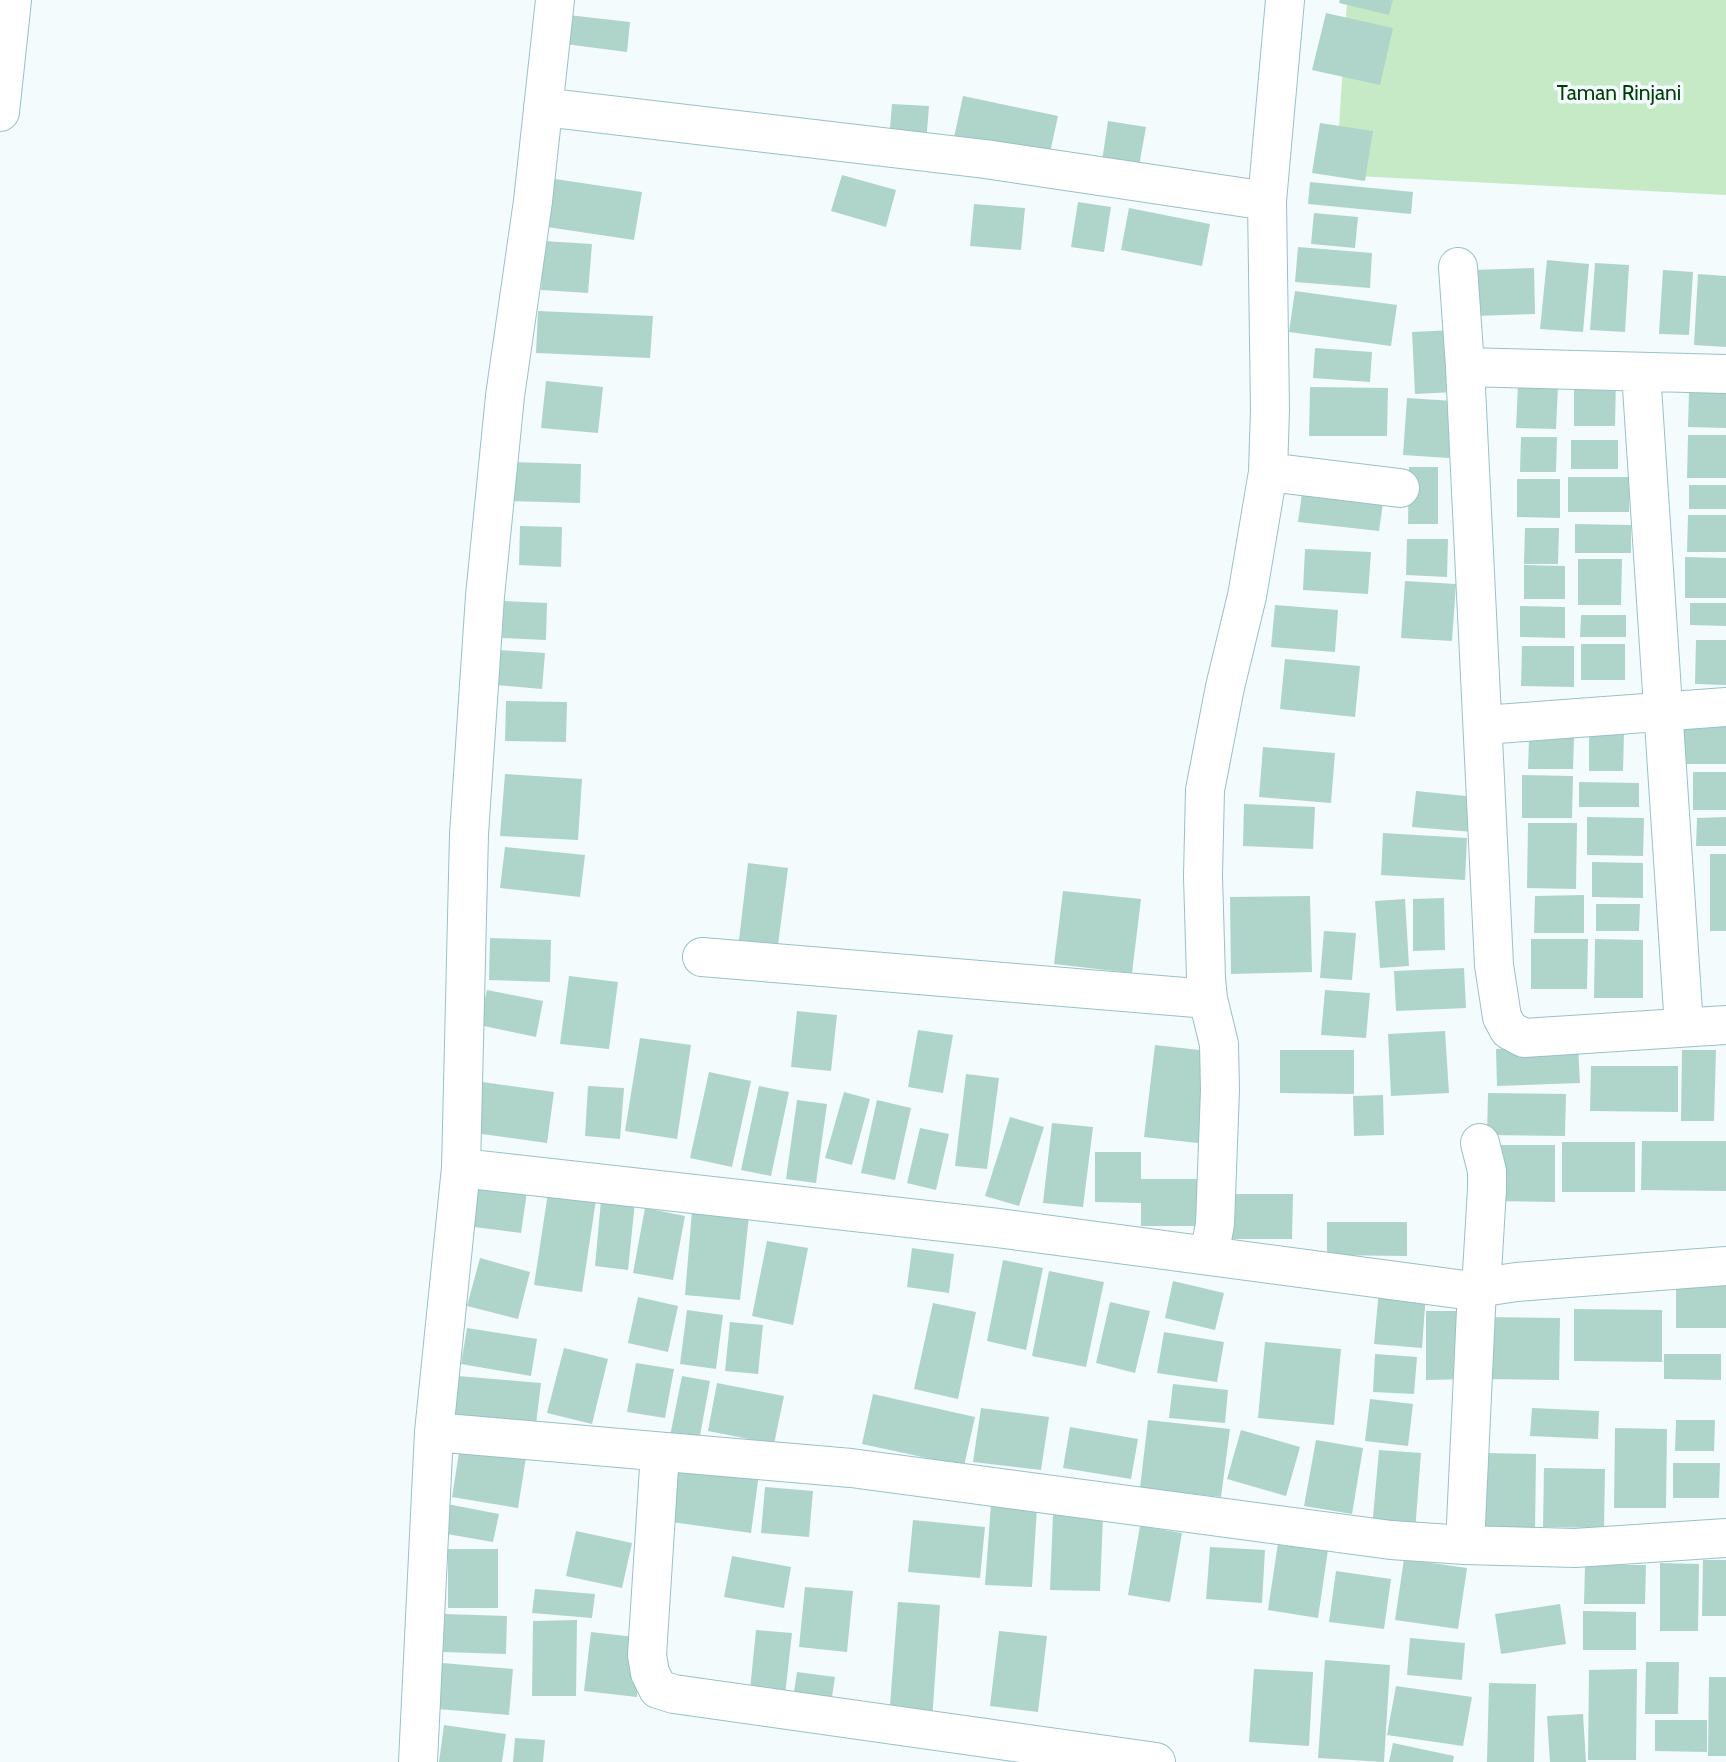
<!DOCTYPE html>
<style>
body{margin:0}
canvas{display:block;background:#f3fbfd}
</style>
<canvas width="1726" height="1762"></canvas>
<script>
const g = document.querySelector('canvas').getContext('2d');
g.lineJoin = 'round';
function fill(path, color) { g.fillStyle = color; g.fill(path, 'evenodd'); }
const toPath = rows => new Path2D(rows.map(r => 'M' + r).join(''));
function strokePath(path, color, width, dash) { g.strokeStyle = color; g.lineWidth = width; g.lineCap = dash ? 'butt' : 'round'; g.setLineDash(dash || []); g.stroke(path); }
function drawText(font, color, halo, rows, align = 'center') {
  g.font = font + ' Cabin,sans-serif'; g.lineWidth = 7; g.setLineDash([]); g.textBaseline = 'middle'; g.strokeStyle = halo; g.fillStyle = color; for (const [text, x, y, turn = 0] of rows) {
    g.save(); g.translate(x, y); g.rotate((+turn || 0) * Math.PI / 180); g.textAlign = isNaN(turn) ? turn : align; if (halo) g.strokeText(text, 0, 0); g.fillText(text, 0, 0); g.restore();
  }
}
const green = toPath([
 [1347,0,1726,0,1726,195,1336,175]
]);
const building = toPath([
 [1340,0,1393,0,1389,15,1339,3],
 [1326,13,1393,28,1380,85,1312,70],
 [568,15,630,22,627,52,565,44],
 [963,96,1058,116,1048,162,953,142],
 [892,104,929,106,926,144,889,140],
 [1108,121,1146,127,1139,166,1102,161],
 [1320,123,1373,131,1365,181,1312,173],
 [842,175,896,190,886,227,831,211],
 [555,179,642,192,634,240,547,227],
 [1310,182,1413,192,1411,214,1308,204],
 [1078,202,1111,207,1104,252,1071,247],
 [974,204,1025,208,1021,250,970,246],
 [1129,208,1210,224,1202,266,1121,250],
 [1314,213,1358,217,1355,248,1311,244],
 [544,241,592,244,588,293,541,290],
 [1298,247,1372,253,1370,288,1295,282],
 [1547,260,1589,264,1583,332,1540,329],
 [1595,263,1629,265,1625,332,1590,330],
 [1534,268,1535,314,1473,316,1472,270],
 [1663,270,1693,272,1689,335,1659,334],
 [1698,274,1726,276,1726,347,1694,345],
 [1295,291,1397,305,1391,346,1289,332],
 [538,311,653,316,650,358,536,353],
 [1453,330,1455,392,1415,394,1412,332],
 [1315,348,1372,352,1370,382,1313,378],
 [1574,377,1616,377,1615,426,1574,426],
 [546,381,603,387,598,433,541,428],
 [1518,385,1558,386,1556,429,1516,428],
 [1310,387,1388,388,1387,436,1309,436],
 [1689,391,1726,391,1726,428,1688,427],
 [1407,398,1453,401,1449,458,1403,455],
 [1688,435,1726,435,1726,478,1687,478],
 [1521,437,1557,437,1556,472,1520,472],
 [1571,440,1618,440,1618,469,1571,469],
 [509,462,581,464,580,503,509,501],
 [1409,467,1438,467,1438,524,1408,524],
 [1568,477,1630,477,1629,512,1568,512],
 [1517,479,1560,479,1560,518,1517,517],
 [1689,485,1726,485,1726,509,1689,509],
 [1303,486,1384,496,1379,531,1298,522],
 [1688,515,1726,515,1726,552,1687,552],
 [1575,524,1631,525,1631,553,1575,553],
 [520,526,562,527,561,567,519,565],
 [1525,528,1559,528,1558,564,1524,564],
 [1407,539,1448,539,1447,577,1406,575],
 [1305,549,1371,552,1368,594,1303,590],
 [1685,557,1726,558,1726,598,1685,598],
 [1578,559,1622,559,1621,605,1578,605],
 [1524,565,1565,566,1565,599,1524,599],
 [1405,581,1456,584,1452,641,1401,638],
 [504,601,547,603,546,640,502,638],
 [1690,603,1726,603,1726,626,1690,625],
 [1275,605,1338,610,1335,652,1271,647],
 [1520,606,1565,607,1565,638,1520,637],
 [1581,615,1626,615,1626,637,1580,637],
 [1696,640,1726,640,1726,685,1695,684],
 [1581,644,1625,644,1625,680,1581,680],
 [1522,646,1574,646,1574,687,1521,686],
 [499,650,545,653,542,689,496,685],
 [1285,659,1360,666,1355,717,1280,709],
 [506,701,567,702,566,742,505,741],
 [1684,720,1726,720,1726,764,1683,764],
 [1589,733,1624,733,1623,771,1589,771],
 [1529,738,1574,738,1573,769,1528,769],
 [1263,747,1335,753,1331,803,1259,797],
 [1693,772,1726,772,1726,810,1693,810],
 [505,774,582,779,578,840,500,836],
 [1522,775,1573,776,1572,818,1522,818],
 [1579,782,1639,783,1639,807,1579,807],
 [1416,791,1476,797,1473,832,1412,827],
 [1244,804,1315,807,1313,849,1243,846],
 [1587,817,1644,818,1643,856,1587,855],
 [1726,817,1726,846,1696,846,1697,818],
 [1528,823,1577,823,1576,889,1527,888],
 [1383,833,1467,838,1465,880,1381,875],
 [505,847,585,855,580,897,500,888],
 [1710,854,1726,854,1726,931,1710,931],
 [1592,862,1643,863,1643,898,1592,897],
 [748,863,788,868,778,945,739,940],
 [1063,891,1141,899,1132,973,1054,964],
 [1584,895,1584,933,1534,933,1535,896],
 [1310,896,1312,972,1231,974,1230,897],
 [1444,898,1445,950,1413,951,1413,899],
 [1405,899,1409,966,1380,968,1375,901],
 [1596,904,1640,904,1639,931,1596,931],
 [1324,931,1356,933,1352,980,1320,978],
 [490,938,551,940,550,982,489,980],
 [1531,939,1588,939,1587,989,1531,989],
 [1595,939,1643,940,1643,998,1594,998],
 [1464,968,1466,1008,1396,1011,1394,971],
 [569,976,618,982,609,1049,560,1044],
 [487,990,543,1001,536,1037,479,1025],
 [1325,990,1370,993,1366,1038,1321,1035],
 [797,1011,837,1015,831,1071,791,1067],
 [918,1030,953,1035,943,1093,908,1087],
 [1445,1031,1449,1093,1391,1096,1388,1034],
 [640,1038,691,1045,677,1139,625,1131],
 [1155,1045,1217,1052,1206,1144,1144,1137],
 [1578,1045,1580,1083,1497,1086,1496,1049],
 [1280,1050,1354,1050,1354,1094,1280,1093],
 [1682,1050,1716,1050,1714,1121,1681,1121],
 [1591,1066,1678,1066,1678,1112,1590,1111],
 [709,1072,751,1081,732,1167,690,1158],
 [966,1074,999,1078,987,1169,955,1166],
 [482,1082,554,1092,547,1143,475,1133],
 [588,1086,624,1088,620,1139,585,1136],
 [759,1086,789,1092,771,1176,741,1170],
 [844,1092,870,1099,852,1165,825,1158],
 [1488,1093,1566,1094,1565,1136,1487,1135],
 [1383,1095,1384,1135,1354,1136,1353,1096],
 [797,1100,827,1104,816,1183,786,1179],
 [877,1100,911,1108,895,1180,861,1173],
 [1010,1117,1044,1127,1019,1206,985,1196],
 [1052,1123,1093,1127,1083,1207,1043,1203],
 [920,1128,949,1134,936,1190,907,1183],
 [1642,1141,1726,1141,1726,1191,1641,1190],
 [1562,1142,1635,1142,1635,1192,1562,1192],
 [1495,1145,1555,1145,1555,1202,1495,1201],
 [1095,1152,1141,1152,1141,1179,1203,1179,1202,1226,1141,1226,1141,1203,1095,1202],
 [473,1178,528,1185,521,1233,467,1226],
 [548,1193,596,1200,582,1292,534,1285],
 [1223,1194,1293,1194,1292,1239,1222,1239],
 [601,1200,635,1202,628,1270,595,1266],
 [645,1208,685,1216,673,1280,633,1273],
 [692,1211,749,1216,740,1300,685,1295],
 [1327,1222,1407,1222,1407,1256,1327,1255],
 [767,1241,808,1248,793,1325,752,1316],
 [912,1248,954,1254,949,1293,907,1287],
 [480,1258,530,1272,518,1319,467,1306],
 [1003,1260,1043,1268,1026,1350,987,1341],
 [1049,1271,1104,1282,1086,1367,1032,1356],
 [1676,1280,1726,1280,1726,1328,1676,1328],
 [1173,1281,1224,1293,1215,1330,1165,1318],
 [1379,1290,1426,1293,1422,1348,1374,1344],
 [638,1297,678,1306,668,1352,628,1343],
 [1110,1302,1150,1311,1135,1373,1096,1363],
 [933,1303,976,1312,958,1399,914,1389],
 [1574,1309,1662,1310,1662,1362,1574,1361],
 [687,1310,723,1315,716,1369,680,1364],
 [1426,1311,1472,1311,1471,1379,1426,1380],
 [1483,1317,1560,1318,1559,1380,1483,1379],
 [730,1322,763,1325,758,1374,725,1371],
 [467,1328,537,1339,531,1376,461,1364],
 [1164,1332,1224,1342,1217,1382,1157,1373],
 [1265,1342,1341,1349,1334,1425,1258,1418],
 [564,1348,608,1359,592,1424,547,1413],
 [1375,1354,1417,1357,1414,1394,1373,1392],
 [1664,1354,1721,1354,1721,1380,1664,1379],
 [636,1363,674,1369,665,1418,627,1412],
 [458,1376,541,1383,536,1424,454,1416],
 [682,1376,710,1381,699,1441,670,1436],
 [717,1383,784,1396,774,1444,708,1431],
 [1173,1384,1228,1390,1225,1423,1169,1418],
 [873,1394,975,1417,964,1466,862,1444],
 [1370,1399,1413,1404,1408,1446,1365,1441],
 [981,1408,1049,1417,1041,1470,973,1462],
 [1532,1408,1599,1411,1598,1439,1530,1436],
 [1148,1420,1230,1429,1221,1497,1140,1488],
 [1676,1420,1715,1420,1714,1451,1675,1451],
 [1070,1427,1138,1439,1131,1479,1063,1468],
 [1615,1428,1667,1429,1666,1508,1614,1508],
 [1241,1430,1300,1447,1286,1496,1227,1479],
 [461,1440,527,1451,518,1508,452,1497],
 [1316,1440,1363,1448,1352,1514,1304,1506],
 [1379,1450,1421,1453,1415,1532,1372,1528],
 [1483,1453,1536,1454,1535,1534,1482,1534],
 [665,1461,759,1474,751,1533,657,1520],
 [1673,1463,1720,1463,1719,1498,1673,1498],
 [1544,1468,1605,1469,1604,1528,1543,1527],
 [765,1487,813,1491,809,1537,761,1533],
 [447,1504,499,1514,493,1542,441,1533],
 [991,1504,1037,1508,1032,1587,985,1585],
 [1053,1514,1103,1516,1100,1591,1050,1590],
 [913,1520,985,1527,980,1578,908,1572],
 [1140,1526,1182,1533,1170,1602,1128,1595],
 [576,1531,632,1543,622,1588,566,1576],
 [1278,1543,1328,1550,1318,1618,1268,1610],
 [1210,1547,1265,1550,1262,1603,1206,1599],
 [448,1549,498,1549,498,1608,448,1608],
 [732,1556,791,1567,784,1608,724,1597],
 [1404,1559,1467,1568,1458,1629,1395,1620],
 [1703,1560,1726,1560,1726,1616,1702,1616],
 [1660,1563,1699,1564,1698,1631,1660,1631],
 [1585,1565,1646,1565,1645,1604,1584,1604],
 [1336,1571,1391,1579,1384,1629,1329,1622],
 [805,1587,853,1591,847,1652,799,1647],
 [535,1589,595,1594,592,1618,532,1613],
 [898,1602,940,1605,932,1721,889,1718],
 [1560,1604,1566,1644,1501,1654,1495,1614],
 [1583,1611,1636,1612,1636,1650,1583,1650],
 [445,1614,507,1616,506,1654,443,1652],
 [577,1620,576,1696,532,1696,533,1621],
 [756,1630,792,1633,784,1704,749,1700],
 [999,1631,1047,1636,1038,1712,990,1706],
 [591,1632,643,1638,637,1697,584,1691],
 [1410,1638,1465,1643,1462,1680,1407,1675],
 [1325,1660,1390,1665,1384,1762,1318,1758],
 [1646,1662,1679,1662,1678,1714,1645,1714],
 [442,1663,513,1669,509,1715,438,1709],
 [1254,1669,1313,1672,1309,1746,1249,1742],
 [1637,1669,1636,1760,1588,1760,1589,1670],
 [797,1672,835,1677,830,1710,792,1705],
 [1709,1677,1726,1677,1726,1756,1708,1756],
 [1489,1683,1536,1684,1534,1762,1487,1762],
 [1396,1686,1472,1697,1463,1746,1387,1735],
 [1583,1714,1586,1762,1550,1762,1547,1716],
 [1655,1720,1707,1720,1707,1752,1655,1751],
 [444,1725,506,1734,502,1762,439,1762],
 [515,1738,545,1740,543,1762,513,1762],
 [1393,1743,1454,1756,1453,1762,1389,1762]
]);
const street = toPath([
 [543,107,985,159,1267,201],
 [1458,267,1465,367],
 [1641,372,1684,1027],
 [1726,374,1465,367,1494,965,1502,1017,1509,1030,1524,1038,1726,1025],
 [1268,472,1400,488],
 [1484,725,1726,707],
 [702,957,1208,999],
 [1480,1143,1487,1171,1487,1189,1481,1289],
 [461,1168,998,1228,1209,1256,1215,1224,1220,1090,1219,1044,1208,999,1206,978,1203,876,1205,790,1225,687,1247,596,1268,472,1270,410,1267,201,1285,0],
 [1209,1256,1465,1290,1516,1282,1726,1266],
 [434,1432,851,1468,1391,1540,1465,1545,1575,1548,1726,1538],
 [660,1452,647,1655,650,1673,658,1689,674,1694,1156,1762],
 [1465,1545,1477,1289],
 [418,1762,434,1432,461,1168,469,834,485,596,505,396,533,201,555,0]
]);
const highway = toPath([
 [0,112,12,0]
]);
const parkNames = [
 ["Taman Rinjani",1619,94]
];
fill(green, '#c7eac6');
fill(building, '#afd5ca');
strokePath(street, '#99c1c7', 40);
strokePath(highway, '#99c1c7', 40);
strokePath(street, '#fff', 38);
strokePath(highway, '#fff', 38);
drawText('21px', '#003d06', '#f3fbfd', parkNames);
</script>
